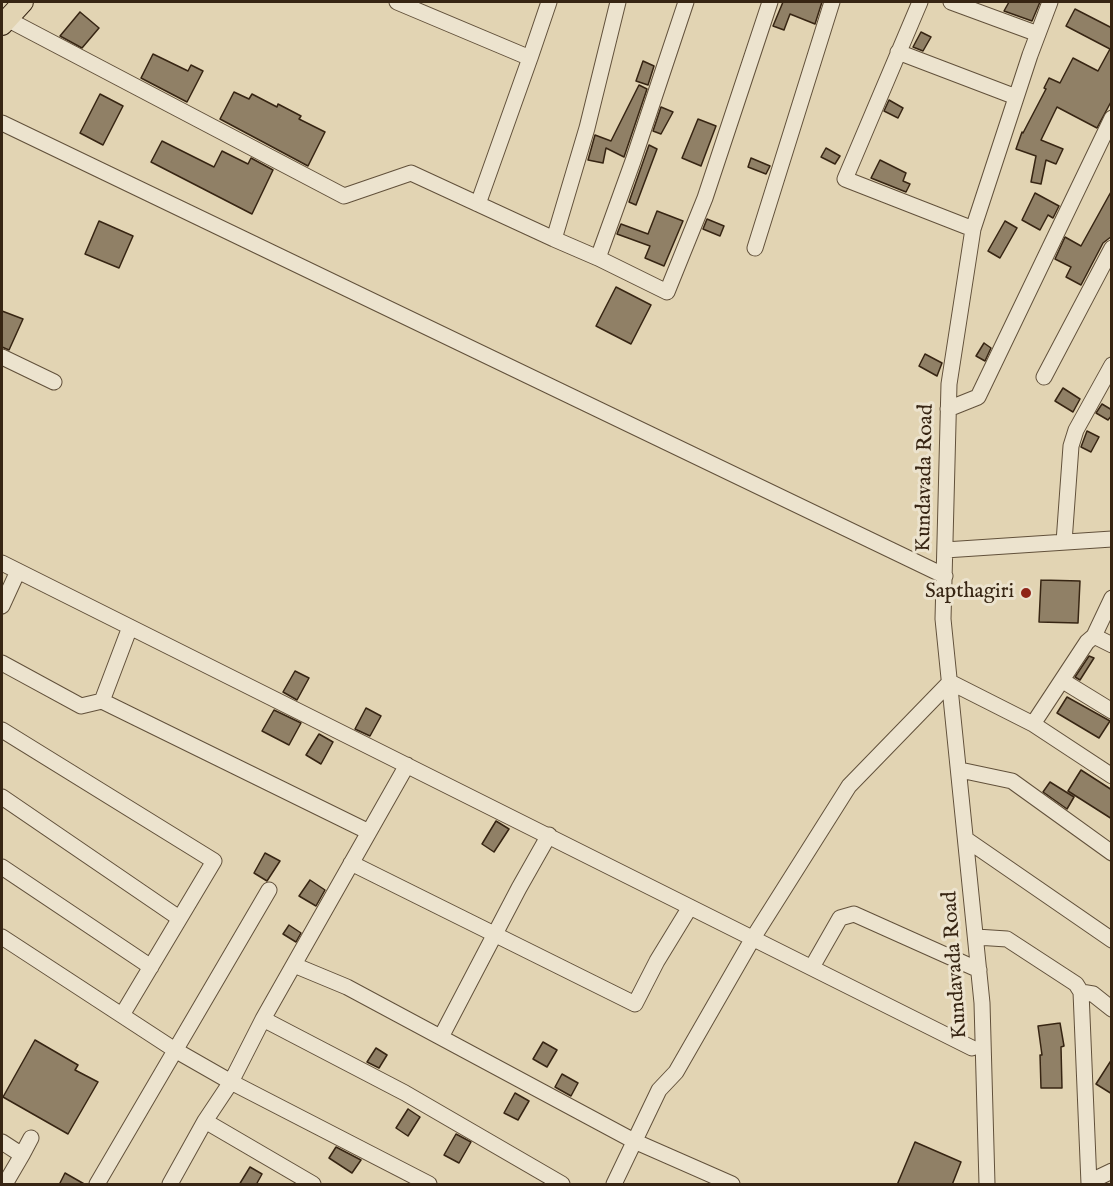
<!DOCTYPE html>
<style>
body{margin:0}
#map{position:relative;width:1113px;height:1186px;overflow:hidden;background:#e2d4b3;font-family:"IM FELL English",serif}
canvas{display:block}
.frame{position:absolute;inset:0;border:3px solid #372513;pointer-events:none}
</style>
<div id="map">
<canvas width="1113" height="1186"></canvas>
<div class="frame"></div>
</div>
<script>
const g = document.querySelector('canvas').getContext('2d');
g.lineJoin = 'round';
function fill(path, color) { g.fillStyle = color; g.fill(path, 'evenodd'); }
const toPath = rows => new Path2D(rows.map(r => 'M' + r).join(''));
function strokePath(path, color, width, dash) { g.strokeStyle = color; g.lineWidth = width; g.lineCap = dash ? 'butt' : 'round'; g.setLineDash(dash || []); g.stroke(path); }
function drawText(font, color, halo, rows, align = 'center') {
  g.font = font + ' "IM FELL English",serif'; g.lineWidth = 6; g.setLineDash([]); g.textBaseline = 'middle'; g.strokeStyle = halo; g.fillStyle = color; for (const [text, x, y, turn = 0] of rows) {
    g.save(); g.translate(x, y); g.rotate((+turn || 0) * Math.PI / 180); g.textAlign = isNaN(turn) ? turn : align; if (halo) g.strokeText(text, 0, 0); g.fillText(text, 0, 0); g.restore();
  }
}
const building = toPath([
 [783,2,822,2,815,24,790,14,784,30,773,26,783,2],
 [1009,2,1040,2,1032,21,1004,11,1009,2],
 [1075,9,1112,28,1112,100,1097,128,1057,107,1041,140,1063,149,1056,164,1046,160,1041,184,1031,182,1036,156,1016,149,1022,132,1023,133,1046,89,1044,88,1049,78,1060,83,1073,58,1098,71,1110,49,1066,26,1075,9],
 [80,12,99,28,82,48,60,36,80,12],
 [921,32,931,37,923,51,913,47,921,32],
 [153,54,188,71,191,65,203,71,187,102,141,78,153,54],
 [643,61,654,66,648,85,636,81,643,61],
 [639,85,647,89,624,157,606,148,603,163,588,160,595,135,611,141,639,85],
 [234,92,249,99,252,94,277,107,278,104,301,116,299,119,325,132,308,166,220,119,234,92],
 [100,94,123,106,103,145,80,133,100,94],
 [889,100,903,108,898,118,884,111,889,100],
 [661,107,673,112,661,134,653,131,661,107],
 [698,119,716,126,701,166,682,158,698,119],
 [162,141,214,167,222,151,248,164,251,158,273,170,252,214,151,162,162,141],
 [649,145,657,149,636,205,629,202,649,145],
 [826,148,840,156,835,164,821,157,826,148],
 [751,158,770,166,766,174,748,167,751,158],
 [880,160,906,173,903,181,910,184,906,192,871,178,880,160],
 [1112,190,1112,236,1103,243,1081,285,1066,277,1071,267,1055,259,1065,237,1081,246,1112,190],
 [1035,193,1059,206,1053,218,1048,215,1040,230,1022,220,1035,193],
 [657,211,683,221,664,266,645,258,650,246,617,234,621,224,648,234,657,211],
 [707,219,724,226,720,236,703,229,707,219],
 [99,221,133,236,119,268,85,254,99,221],
 [1005,221,1017,228,1000,258,988,251,1005,221],
 [616,287,651,305,631,344,596,326,616,287],
 [2,311,23,319,9,350,2,347,2,311],
 [984,343,991,348,985,361,976,356,984,343],
 [925,354,942,363,937,376,919,366,925,354],
 [1063,388,1080,399,1073,412,1055,401,1063,388],
 [1102,404,1112,410,1112,415,1108,420,1096,413,1102,404],
 [1087,431,1099,437,1091,452,1081,447,1087,431],
 [1041,580,1080,581,1078,623,1039,622,1041,580],
 [1089,656,1094,658,1080,680,1075,677,1089,656],
 [295,671,309,678,297,700,283,692,295,671],
 [1067,697,1110,721,1099,738,1057,713,1067,697],
 [366,708,381,716,370,736,355,729,366,708],
 [274,710,301,723,289,745,262,731,274,710],
 [319,734,333,742,321,764,306,755,319,734],
 [1081,770,1112,790,1112,819,1068,791,1081,770],
 [1050,782,1074,797,1067,809,1043,792,1050,782],
 [496,821,509,829,494,852,482,844,496,821],
 [265,853,280,861,267,881,254,873,265,853],
 [310,880,325,890,316,906,299,896,310,880],
 [289,925,301,933,296,942,283,934,289,925],
 [1060,1023,1064,1046,1061,1047,1062,1088,1041,1088,1040,1055,1042,1055,1038,1026,1060,1023],
 [35,1040,78,1065,75,1070,98,1082,68,1134,3,1097,35,1040],
 [543,1042,557,1050,547,1067,533,1059,543,1042],
 [376,1048,387,1055,379,1068,367,1062,376,1048],
 [1112,1059,1112,1094,1096,1084,1112,1059],
 [562,1074,578,1083,571,1096,555,1087,562,1074],
 [515,1093,529,1101,518,1120,504,1113,515,1093],
 [408,1109,420,1117,408,1136,396,1128,408,1109],
 [456,1134,471,1142,459,1163,444,1155,456,1134],
 [915,1142,961,1162,952,1185,897,1185,915,1142],
 [336,1147,361,1160,352,1173,329,1158,336,1147],
 [250,1167,262,1174,256,1185,239,1185,250,1167],
 [65,1173,86,1185,59,1185,65,1173]
]);
const minor = toPath([
 [397,2,530,58,478,204],
 [686,2,633,161,598,258,667,292,705,198,770,2],
 [920,2,845,179,973,229],
 [951,2,1038,34],
 [7,19,344,196,411,173,554,239],
 [898,52,1016,97],
 [530,58,549,2],
 [2,123,945,576],
 [755,248,832,2],
 [598,258,554,239,587,128,618,2],
 [2,357,54,382],
 [1044,377,1112,248],
 [948,409,978,397,1112,118],
 [1064,542,1071,446,1076,430,1112,365],
 [945,550,1112,539],
 [2,563,972,1048],
 [2,606,18,571],
 [1094,636,1112,645],
 [2,663,81,706,102,701,369,832],
 [1063,681,1112,711],
 [102,701,130,627],
 [1033,724,1087,642,1094,636,1112,598],
 [2,730,214,861,122,1015],
 [960,770,1012,781,1112,853],
 [2,797,179,918],
 [967,840,1112,940],
 [351,863,635,1004,657,961,690,907],
 [2,867,151,967],
 [2,937,175,1050,231,1082,429,1184],
 [976,937,1007,939,1076,984,1081,992,1089,1184],
 [294,965,347,987,634,1141,732,1184],
 [812,967,840,918,854,914,979,970],
 [1081,992,1093,994,1112,1009],
 [263,1019,405,1093,562,1184],
 [441,1037,519,888,549,835],
 [205,1121,313,1184],
 [2,1142,22,1155,5,1184],
 [22,1155,31,1138],
 [1089,1182,1112,1171],
 [97,1184,269,890],
 [170,1184,205,1121,231,1082,263,1019,407,765],
 [614,1184,659,1090,676,1072,753,938,849,786,950,682,1033,724,1112,776],
 [987,1184,982,1003,943,619,949,384,973,229,1030,55,1050,2]
]);
const major = toPath([
 [2,25,23,2]
]);
const markers = [
 [1026,593,6,"#8f2418"]
];
const streetNames = [
 ["Kundavada Road",926,478,-89],
 ["Kundavada Road",956,965,-94]
];
const poiNames = [
 ["Sapthagiri",1014,593]
];
fill(building, '#908066');
strokePath(building, '#372513', 1.5);
strokePath(minor, '#62513b', 17);
strokePath(major, '#372513', 22);
strokePath(minor, '#ece3ce', 15);
strokePath(major, '#e2d4b3', 20);
for (const [x, y, r, color] of markers) { const dot = new Path2D(); dot.arc(x, y, r, 0, 2 * Math.PI); g.fillStyle = color; g.fill(dot); strokePath(dot, '#ece3ce', 2); }
drawText('21px', '#372513', '#ece3ce', streetNames);
drawText('21px', '#372513', '#ece3ce', poiNames, 'right');
</script>
